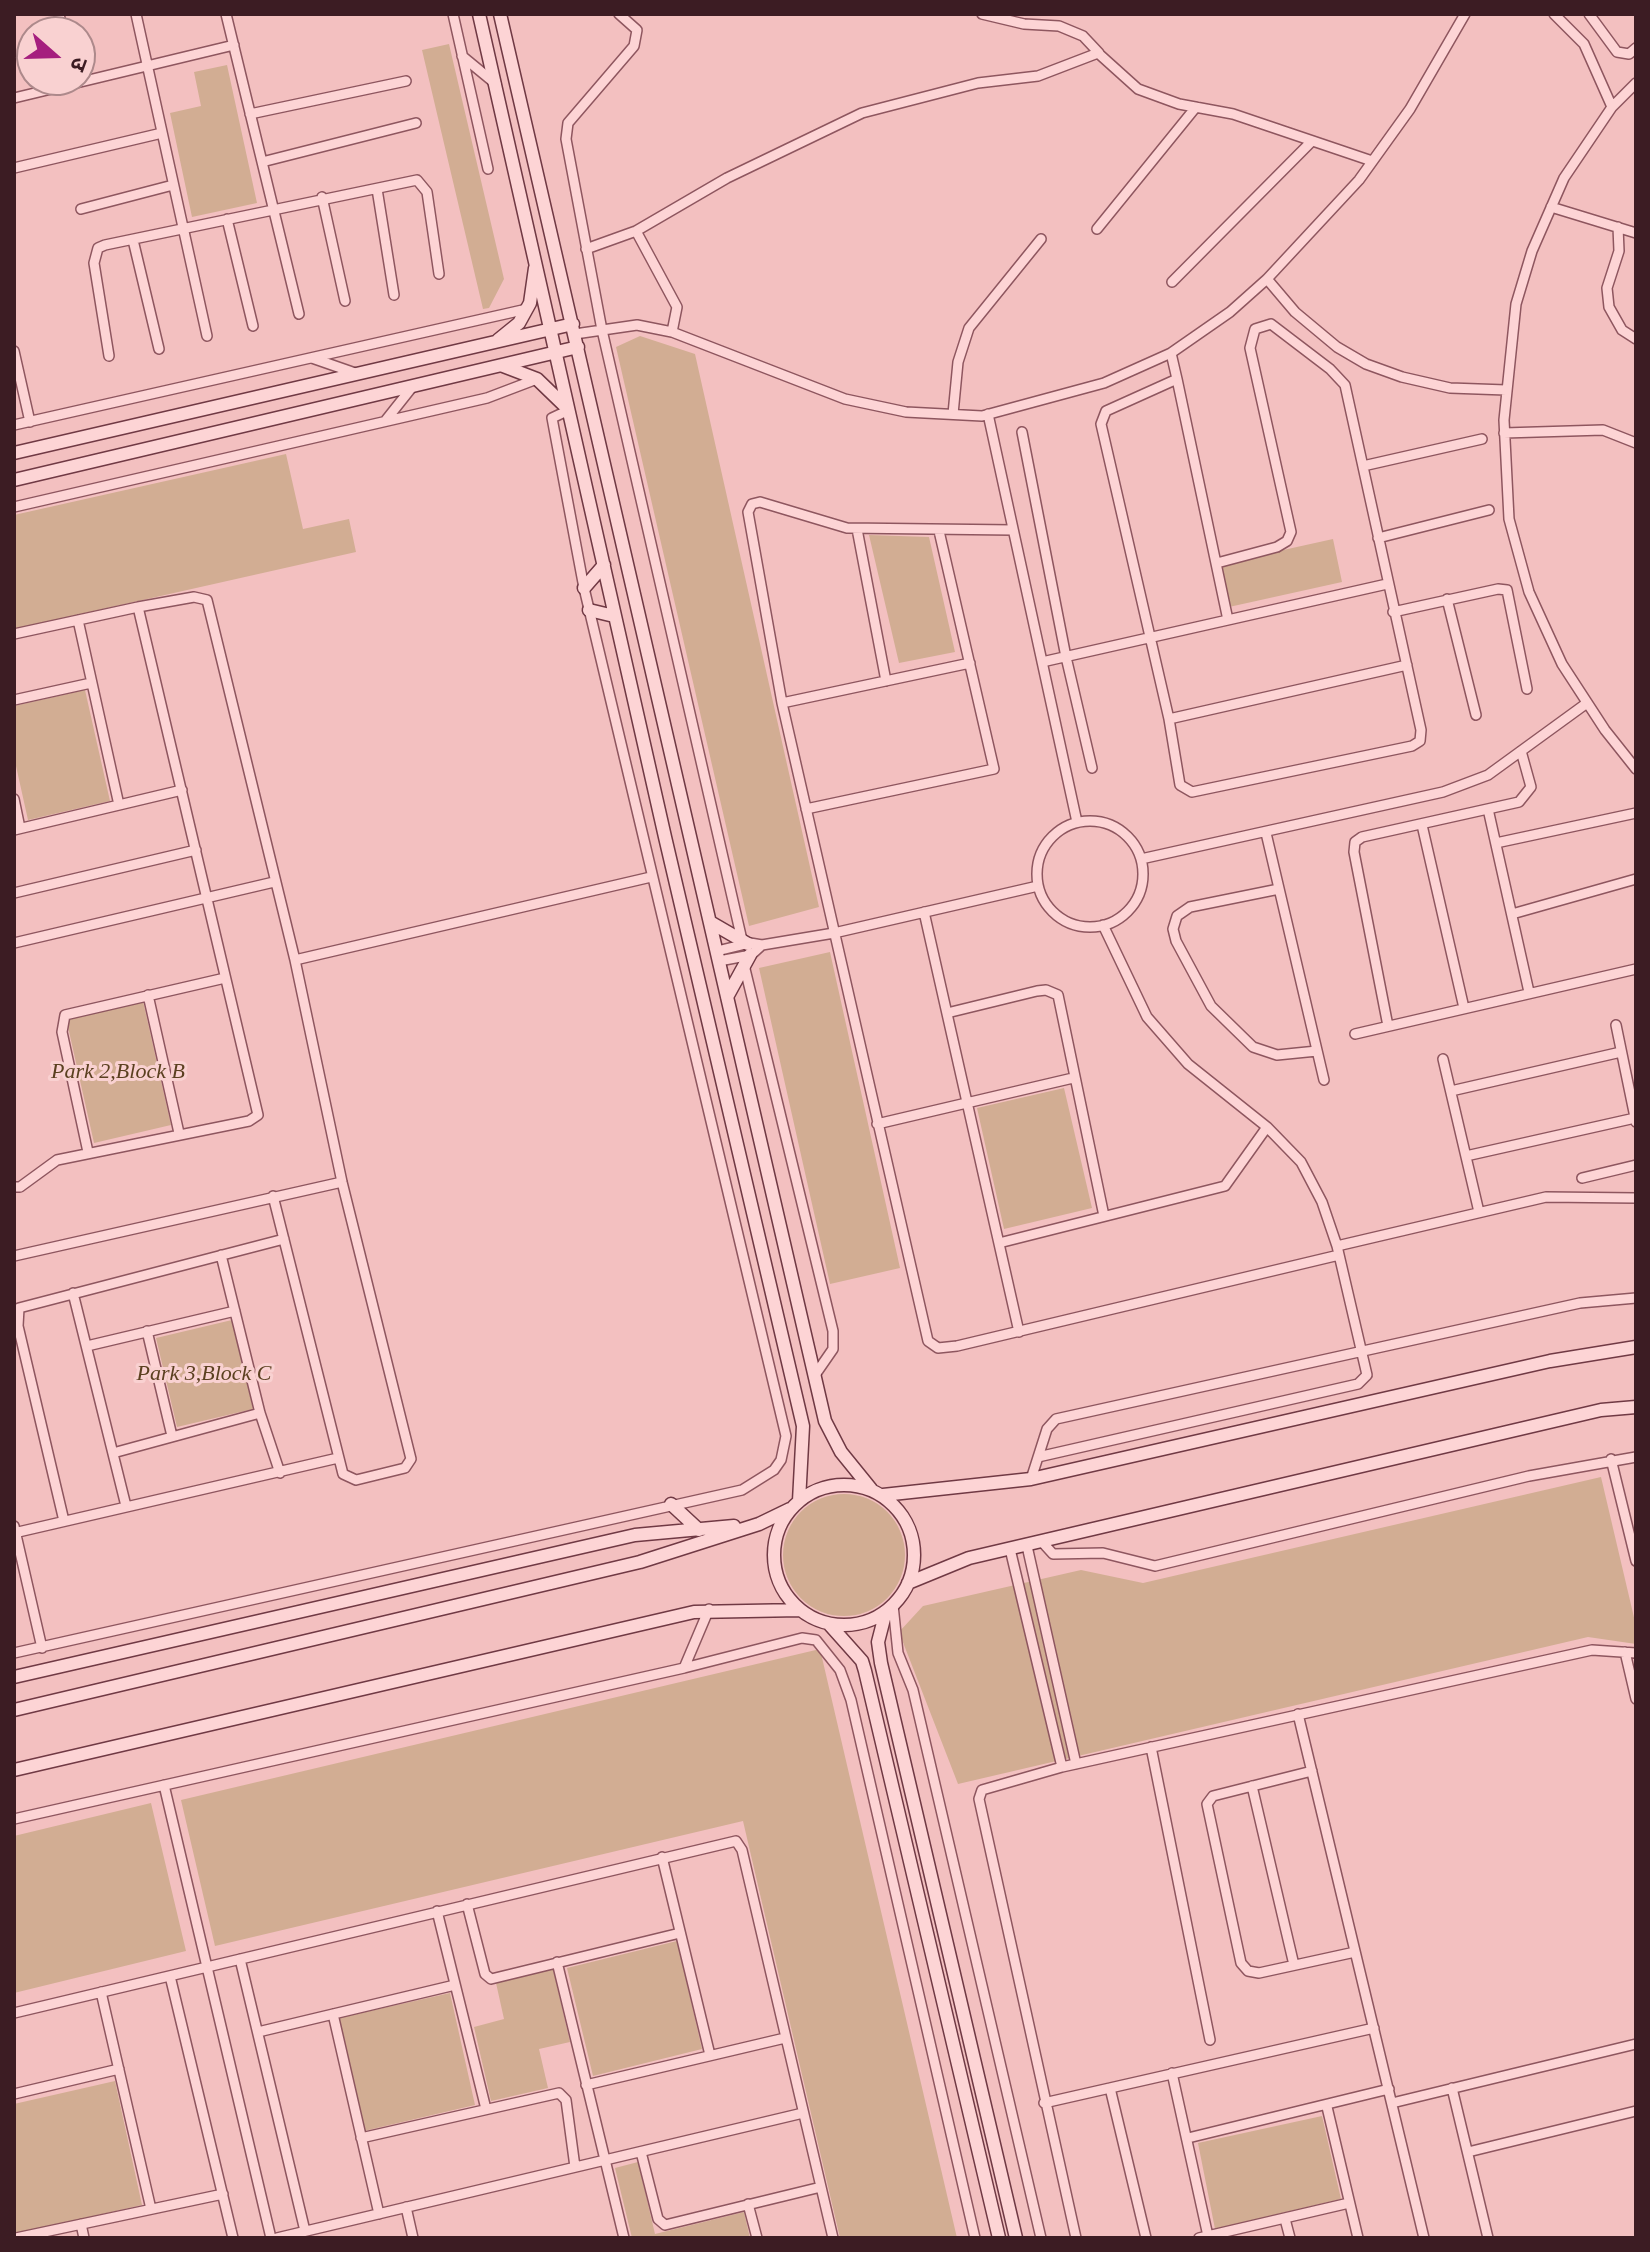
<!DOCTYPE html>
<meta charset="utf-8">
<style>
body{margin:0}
#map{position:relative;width:1650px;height:2252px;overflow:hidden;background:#f3c0c0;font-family:Georgia,"Noto Sans Devanagari",serif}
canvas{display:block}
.frame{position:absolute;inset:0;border:16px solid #3c1c23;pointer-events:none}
.north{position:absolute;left:16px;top:16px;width:80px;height:80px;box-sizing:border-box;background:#f9d1d1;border:2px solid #ad898b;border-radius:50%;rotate:110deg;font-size:22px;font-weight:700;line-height:32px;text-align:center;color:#3c1c23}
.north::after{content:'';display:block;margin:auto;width:28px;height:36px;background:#a51e7e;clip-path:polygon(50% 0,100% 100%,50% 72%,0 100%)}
</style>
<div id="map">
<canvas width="1650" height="2252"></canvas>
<div class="frame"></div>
<div class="north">उ</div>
</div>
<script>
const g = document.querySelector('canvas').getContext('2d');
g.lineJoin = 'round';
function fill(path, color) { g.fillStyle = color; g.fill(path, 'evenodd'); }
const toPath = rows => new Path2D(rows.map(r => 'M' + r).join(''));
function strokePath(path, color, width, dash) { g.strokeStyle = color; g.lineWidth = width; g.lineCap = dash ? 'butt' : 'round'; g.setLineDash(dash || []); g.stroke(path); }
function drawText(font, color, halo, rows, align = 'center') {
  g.font = font + ' Georgia,serif'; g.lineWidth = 6; g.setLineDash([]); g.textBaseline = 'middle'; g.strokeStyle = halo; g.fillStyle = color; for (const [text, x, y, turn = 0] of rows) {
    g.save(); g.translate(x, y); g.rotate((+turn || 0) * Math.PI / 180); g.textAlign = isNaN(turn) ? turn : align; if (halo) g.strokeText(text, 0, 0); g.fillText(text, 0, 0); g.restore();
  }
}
const green = toPath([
 [449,44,504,279,489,308,483,309,422,50],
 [227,65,257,203,192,217,170,113,201,106,194,72],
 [640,336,695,354,819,907,749,926,616,347],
 [286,454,303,529,349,519,356,552,14,629,14,515],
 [869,535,929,537,955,652,899,663],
 [1333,539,1342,582,1229,607,1220,564],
 [85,690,110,801,28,820,14,757,14,706],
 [830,952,900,1268,830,1284,759,968],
 [143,1001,171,1125,94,1143,66,1018],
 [1064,1088,1092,1208,1004,1229,977,1108],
 [232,1320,253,1409,177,1427,156,1338],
 [1601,1477,1636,1626,1636,1644,1588,1637,958,1784,899,1632,923,1606,1081,1570,1143,1583],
 '783 1555a61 61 0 1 1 122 0a61 61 0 1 1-122 0Z',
 [820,1649,957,2238,840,2238,743,1821,215,1946,181,1800],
 [151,1803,186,1951,14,1993,14,1836],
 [677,1941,702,2049,593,2076,567,1968],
 [553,1969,570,2042,539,2049,548,2088,491,2101,474,2027,504,2019,496,1983],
 [450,1993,475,2105,364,2131,339,2018],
 [115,2081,142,2205,16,2234,14,2104],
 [1322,2116,1341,2199,1215,2229,1198,2143],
 [638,2162,655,2234,744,2212,750,2238,632,2238,615,2168]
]);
const street = toPath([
 [59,14,63,32],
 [136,14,207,336],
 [226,14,299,314],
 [453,14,488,169],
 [619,14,637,30,634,46,568,123,566,139,602,330,742,940],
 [982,14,1024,24,1059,26,1083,36,1099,53],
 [1554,14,1584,44,1612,107],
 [1589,14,1617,52,1629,54,1636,48],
 [462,56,496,84],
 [1636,83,1612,107,1564,178,1532,251,1516,304,1504,420,1509,519,1529,592,1562,664,1605,730,1636,769],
 [14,98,234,45],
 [250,114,406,81],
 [262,162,416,123],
 [14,168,162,133],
 [377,189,394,295],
 [322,197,345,301],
 [1551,207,1636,233],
 [81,209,173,185],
 [227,219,253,326],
 [1618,227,1619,251,1607,288,1609,307,1622,330,1636,339],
 [1097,229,1196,107],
 [636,231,677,307,672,332],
 [133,240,159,349],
 [586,249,636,231,727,178,862,113,978,83,1038,76,1098,53,1138,89,1179,104,1233,114,1372,161],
 [1267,279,1295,312,1337,347,1366,364,1402,377,1450,388,1506,390],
 [1172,282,1312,141],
 [575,334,637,325,672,332,845,399,906,412,982,416,1104,383,1171,353,1230,312,1267,279,1359,180,1410,109,1465,14],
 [14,351,30,422],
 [1171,353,1177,379],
 [109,356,94,263,98,248,105,245,417,180,427,192,439,274],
 [312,358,358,374],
 [953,414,958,362,969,328,1041,239],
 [988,414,1077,822],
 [386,420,413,386],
 [14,425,527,309],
 [1022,432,1066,657,1092,768],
 [1504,433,1603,430,1636,443],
 [1363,466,1482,439],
 [14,507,487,398,537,379],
 [857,529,886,681],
 [1013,530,847,528,760,502,752,504,748,512,782,703,928,1341,938,1348,957,1346,1339,1255],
 [1378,538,1489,510],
 [1217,563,1277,547,1287,541,1291,532,1250,348,1255,329,1271,324,1330,369,1345,385,1421,730,1420,741,1412,746,1192,792,1180,785,1169,719,1101,424,1106,411,1177,379,1228,620],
 [1447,599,1476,715],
 [1393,612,1498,589,1507,590,1527,689],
 [78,620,119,805],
 [14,634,138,607,194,597,207,600,295,960,342,1182,411,1459,405,1468,356,1480,343,1474,273,1196],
 [1042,662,1387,584],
 [14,700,91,683],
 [782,703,970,663],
 [1169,719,1407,665],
 [14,799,20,828],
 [806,809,994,769,939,531],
 [1488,809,1529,992],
 '1037 874a53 53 0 1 1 106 0a53 53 0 1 1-106 0Z',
 [1422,825,1464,1008],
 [14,830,182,790],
 [1266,833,1324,1080],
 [1496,843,1636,813],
 [1141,859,1443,792,1488,775,1587,703],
 [1279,889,1190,907,1177,916,1173,929,1176,941,1211,1006,1253,1047,1277,1055,1317,1051],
 [14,893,196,850],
 [924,912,1019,1332],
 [1512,914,1636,879],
 [14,943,274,882],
 [762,945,834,933,1038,886],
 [717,951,750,943,762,945,751,955,719,961],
 [295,960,651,877],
 [745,969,833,1331,833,1349,815,1375],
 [148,995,179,1133],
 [947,1013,1037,991,1046,990,1058,995,1104,1216],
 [1616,1025,1636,1122],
 [1388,1026,1354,852,1355,842,1362,837,1519,802,1531,787,1521,751],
 [1355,1034,1636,969],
 [1443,1059,1479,1212],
 [1451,1091,1621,1052],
 [877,1124,1073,1078],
 [88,1152,62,1032,65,1015,225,978],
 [1466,1156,1635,1118],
 [1582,1178,1636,1165],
 [14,1187,20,1187,57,1160,249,1121,258,1115,138,607],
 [999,1243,1225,1186,1267,1127],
 [1337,1246,1546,1197,1636,1198],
 [221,1255,260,1413,280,1473],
 [14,1256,342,1182],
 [73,1293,126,1506],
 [147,1331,172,1436],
 [87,1346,235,1311],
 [113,1453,260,1413],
 [1038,1457,1358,1384,1367,1375,1337,1246,1322,1202,1301,1162,1267,1127,1188,1064,1147,1017,1103,925],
 [1611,1459,1636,1561],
 [1031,1479,1047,1429,1056,1419,1580,1303,1636,1298],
 [64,1521,18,1326,19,1308,284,1239],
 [14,1526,42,1648],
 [14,1533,338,1458],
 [1043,1543,1053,1554,1103,1553,1155,1566,1529,1476,1636,1457],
 [1027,1546,1076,1764],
 [1010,1549,1062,1767],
 [893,1605,898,1653,913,1690,1041,2238],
 [1625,1652,1636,1699],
 [14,1653,742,1490,774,1470,781,1460,786,1436,584,588,552,418,569,410],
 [684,1668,709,1609],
 [1298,1714,1424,2238],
 [1151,1747,1210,2040],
 [1312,1771,1213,1796,1207,1804,1241,1963,1248,1971,1259,1973,1355,1952],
 [164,1785,271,2238],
 [1252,1786,1294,1965],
 [14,1819,684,1668,802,1638,816,1640,840,1670,851,1700,975,2238],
 [662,1857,710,2055],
 [467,1904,485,1974,491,1979,680,1933],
 [437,1911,486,2109],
 [240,1959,305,2231],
 [557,1962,624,2238],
 [170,1976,233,2238],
 [101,1992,151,2209],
 [14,2013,736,1841,742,1850,833,2238],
 [333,2014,379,2214],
 [258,2032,455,1985],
 [1172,2073,1208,2236],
 [586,2085,785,2038],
 [1110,2088,1146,2238],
 [1452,2088,1488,2238],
 [14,2094,119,2069],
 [1044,2103,1374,2028],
 [1392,2103,1636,2044],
 [1327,2107,1358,2238],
 [361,2138,559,2093,566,2100,575,2167],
 [1188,2138,1389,2089],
 [641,2152,658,2219,665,2225,821,2187],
 [1468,2152,1636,2111],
 [748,2204,757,2238],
 [406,2207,413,2238],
 [1285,2219,1290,2238],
 [81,2224,84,2238],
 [16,2238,223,2194],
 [277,2238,803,2113],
 [1076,2238,979,1799,982,1790,1062,1767,1592,1650,1636,1653],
 [1199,2238,1349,2203]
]);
const secondary = toPath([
 [479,14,665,837,803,1426,799,1501],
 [500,14,825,1421,841,1452,871,1489],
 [498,340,519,323,530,303,535,268],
 [503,366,537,379,567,408],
 [14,453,573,324],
 [14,480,578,347],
 [584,588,604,565],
 [589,610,614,616],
 [710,922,748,944],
 [727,997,750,955],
 '774 1555a70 70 0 1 1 140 0a70 70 0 1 1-140 0Z',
 [883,1495,1031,1479,1550,1361,1636,1347],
 [671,1504,699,1530],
 [908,1583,969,1558,1601,1410,1636,1407],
 [886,1611,878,1642,881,1663,1016,2238],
 [829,1624,862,1661,865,1671,999,2238],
 [14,1677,635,1535,734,1526],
 [14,1710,640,1562,759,1524,790,1509],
 [14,1770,694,1612,800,1610]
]);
const parkNames = [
 ["Park 2,Block B",118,1072],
 ["Park 3,Block C",204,1374]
];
fill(green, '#d2ad93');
strokePath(street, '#8e565f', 12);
strokePath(secondary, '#703944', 15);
strokePath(street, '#fdd4d5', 9);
strokePath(secondary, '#fdd4d5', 12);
drawText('italic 22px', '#5b4020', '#f9d1d1', parkNames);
</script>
